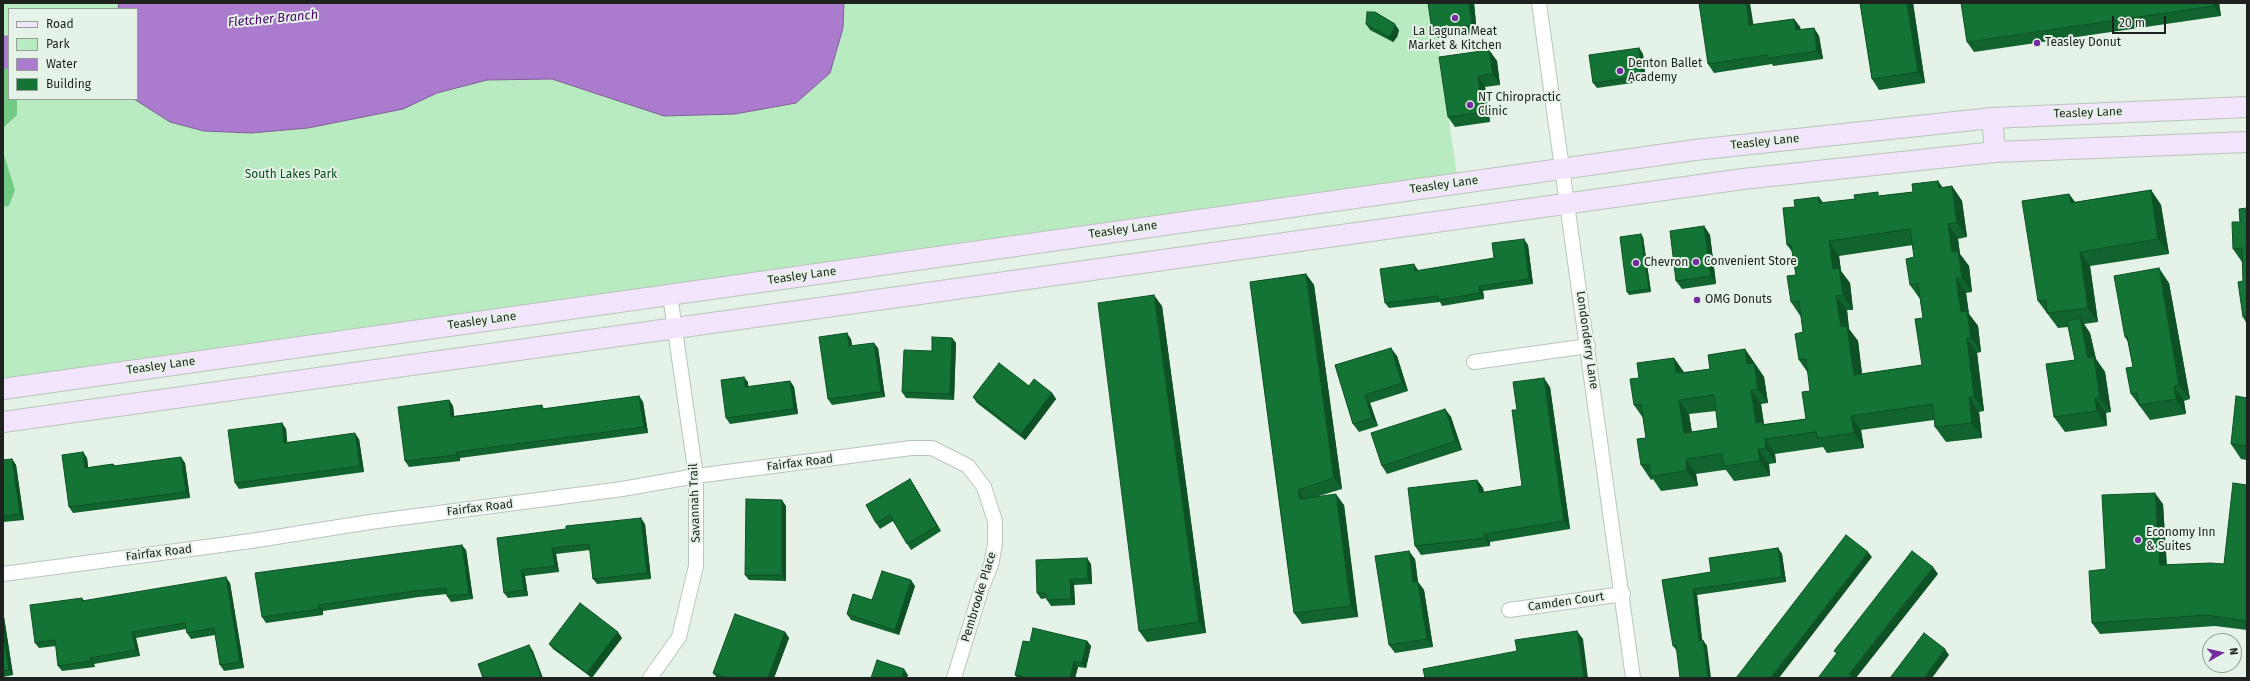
<!DOCTYPE html>
<style>
body{margin:0}
#map{position:relative;width:2250px;height:681px;overflow:hidden;background:#e5f2e7;font-family:"Fira Sans",sans-serif}
canvas{display:block}
.frame{position:absolute;inset:0;border:4px solid #1e221e;pointer-events:none}
.legend{position:absolute;left:8px;top:8px;width:130px;height:92px;box-sizing:border-box;background:#e5f2e7;border:1px solid #959f97;margin:0;padding:5px 7px;list-style:none;font-size:12px;color:#1e221e}
.legend li{display:flex;align-items:center;gap:8px;height:20px}
.legend b{width:20px;border:1px solid #959f97}
.north{position:absolute;left:2202px;top:633px;width:40px;height:40px;box-sizing:border-box;background:#e5f2e7;border:1px solid #959f97;border-radius:50%;rotate:82deg;font-size:11px;font-weight:700;line-height:16px;text-align:center;color:#1e221e}
.north::after{content:'';display:block;margin:auto;width:14px;height:18px;background:#742da0;clip-path:polygon(50% 0,100% 100%,50% 72%,0 100%)}
.scale{position:absolute;left:2112px;top:16px;width:54px;height:18px;box-sizing:border-box;border:2px solid #1e221e;border-top:0;padding-left:5px;font-size:12px;line-height:14px;white-space:nowrap;color:#1e221e;-webkit-text-stroke:3px #e5f2e7;paint-order:stroke}
</style>
<div id="map">
<canvas width="2250" height="681"></canvas>
<div class="frame"></div>
<ul class="legend">
<li><b style="height:5px;background:#f2e5fd"></b>Road</li>
<li><b style="height:11px;background:#b9ebc0"></b>Park</li>
<li><b style="height:11px;background:#ab7bce"></b>Water</li>
<li><b style="height:11px;background:#147435"></b>Building</li>
</ul>
<div class="north">N</div>
<div class="scale">20 m</div>
</div>
<script>
const g = document.querySelector('canvas').getContext('2d');
g.lineJoin = 'round';
function fill(path, color) { g.fillStyle = color; g.fill(path, 'evenodd'); }
const toPath = rows => new Path2D(rows.map(r => 'M' + r).join(''));
function strokePath(path, color, width, dash) { g.strokeStyle = color; g.lineWidth = width; g.lineCap = dash ? 'butt' : 'round'; g.setLineDash(dash || []); g.stroke(path); }
function drawText(font, color, halo, rows, align = 'center') {
  g.font = font + ' "Fira Sans",sans-serif'; g.lineWidth = 4; g.setLineDash([]); g.textBaseline = 'middle'; g.strokeStyle = halo; g.fillStyle = color; for (const [text, x, y, turn = 0] of rows) {
    g.save(); g.translate(x, y); g.rotate((+turn || 0) * Math.PI / 180); g.textAlign = isNaN(turn) ? turn : align; if (halo) g.strokeText(text, 0, 0); g.fillText(text, 0, 0); g.restore();
  }
}
const green = toPath([
 [3,3,1432,3,1458,182,3,389],
 [9,9,137,9,137,99,9,99]
]);
const forest = toPath([
 [9,35,9,99,17,99,17,115,3,128,3,37],
 [3,152,15,190,9,206,3,207]
]);
const water = toPath([
 [119,3,844,3,843,28,830,73,796,103,735,114,664,116,552,79,487,80,437,93,403,109,308,128,251,133,204,131,170,122,134,99,137,99,137,9,118,9,119,3]
]);
const river = toPath([
 [3,52,9,52]
]);
const minor = toPath([
 [1539,3,1633,678],
 [1474,362,1588,346],
 [3,574,251,541,370,522,622,489,696,476,911,448,932,448,968,466,984,487,995,521,995,544,991,565,982,587,954,678],
 [1509,610,1623,594],
 [650,678,679,637,696,566,696,476,670,295]
]);
const secondary = toPath([
 [1992,118,1995,152],
 [3,389,1695,150,1992,118,2247,107],
 [3,422,1743,179,1995,152,2247,142]
]);
const wall = toPath([
 [1428,3,1474,3,1477,34,1438,38,1432,30],
 [1860,3,1913,3,1925,83,1879,90,1872,79],
 [2219,3,2221,16,1974,52,1967,42],
 [1794,19,1800,27,1801,30,1814,28,1819,36,1823,59,1773,66,1772,64,1714,73,1708,64,1754,25],
 [1366,24,1399,30,1397,37,1393,42,1370,30],
 [1639,48,1643,54,1646,81,1597,88,1593,83],
 [1489,50,1497,61,1500,85,1485,87,1490,122,1455,127,1448,117],
 [1938,181,1943,188,1952,186,1962,201,1967,237,1958,239,1960,254,1969,266,1972,292,1966,293,1969,314,1978,326,1981,352,1977,353,1984,411,1979,412,1982,438,1946,442,1935,427,1934,420,1861,430,1864,448,1827,453,1823,447,1775,454,1776,463,1769,464,1770,476,1734,481,1726,470,1724,470,1696,474,1698,486,1661,491,1653,479,1651,480,1641,465,1646,438,1643,418,1634,405,1639,378,1674,358,1684,372,1710,369,1745,349,1764,377,1768,403,1761,404,1764,424,1806,419,1810,391,1808,373,1799,360,1803,332,1801,317,1791,302,1796,275,1793,253,1787,245,1795,207,1819,197,1823,203,1880,196,1913,192],
 [1913,245,1914,257,1910,285,1920,299,1923,318,1922,365,1862,374,1858,341,1849,329,1847,310,1853,310,1850,283,1841,271,1839,256],
 [1716,411,1718,428,1692,432,1689,414],
 [2151,190,2161,205,2169,254,2090,266,2098,322,2084,324,2090,333,2096,359,2105,372,2111,412,2106,413,2107,426,2065,432,2054,417,2075,360,2068,327,2058,328,2038,301,2069,194,2075,202],
 [2247,208,2247,324,2243,317,2243,281,2242,262,2233,249,2240,222],
 [1704,226,1710,235,1716,284,1682,289,1676,281],
 [1643,237,1651,292,1629,295,1627,292],
 [1528,245,1533,284,1483,291,1484,299,1442,306,1440,302,1389,308,1385,303,1418,270,1418,271,1494,258],
 [1306,274,1314,285,1342,489,1319,496,1344,505,1358,617,1302,624,1294,613,1250,282],
 [2169,283,2190,399,2184,401,2186,414,2150,420,2131,394,2133,367,2128,342,2125,337],
 [1162,306,1206,633,1147,642,1139,631],
 [952,338,956,343,954,400,906,398,902,392,932,351],
 [851,339,852,346,878,348,885,397,832,405,828,399],
 [1397,356,1408,391,1370,403,1378,426,1359,432,1353,424,1335,365],
 [790,381,794,387,798,414,730,424,726,418,748,382,748,387],
 [1029,386,1052,393,1056,399,1025,440,977,403,973,397],
 [1550,387,1570,529,1490,542,1490,546,1421,555,1415,546,1477,480,1483,488,1484,492,1522,486,1517,410],
 [639,396,643,402,648,433,460,458,460,461,409,467,405,461,449,400,453,406,454,416,542,405,544,409],
 [2247,398,2247,460,2241,459,2231,444],
 [1445,409,1451,417,1462,450,1387,474,1382,466],
 [282,423,286,429,287,442,359,439,364,472,239,489,235,483],
 [83,452,87,458,88,468,113,464,115,466,185,463,190,498,73,513,69,507],
 [12,459,16,465,24,520,3,522,3,460],
 [910,479,941,531,911,550,893,521,880,529,876,523],
 [2247,485,2247,630,2215,626,2100,634,2092,623,2106,569,2163,504,2167,565,2224,564],
 [786,506,786,581,749,580,745,575],
 [645,524,651,579,597,584,593,579,590,550,556,554,559,572,525,576,528,596,508,598,504,593,497,538],
 [1778,548,1782,554,1786,582,1697,595,1702,640,1707,646,1677,651,1673,646,1662,580,1711,572],
 [466,550,473,599,451,602,447,596,447,594,419,597,323,611,323,615,266,623,262,617],
 [1415,559,1418,582,1424,590,1433,647,1395,653,1389,645],
 [1091,564,1092,584,1074,585,1075,605,1051,606,1047,600,1047,598,1041,599,1037,593],
 [230,583,244,668,224,671,220,665,215,635,191,639,187,633,186,629,136,638,140,656,94,664,95,667,62,671,58,666,56,646,39,648,35,643,82,598,84,601],
 [915,586,899,635,851,620,847,614,872,600],
 [3,616,4,617,13,675,3,677],
 [785,632,789,638,774,678,717,678,713,673],
 [622,638,592,678,553,649,549,644],
 [1087,641,1091,646,1086,668,1078,667,1075,678,1017,678,1015,675,1030,642]
]);
const shadedWall = toPath([
 [1469,3,1474,3,1477,34,1472,25],
 [1746,3,1750,3,1755,34,1749,25],
 [1907,3,1913,3,1925,83,1918,72],
 [2214,3,2219,3,2221,16,2214,6],
 [1794,19,1800,27,1802,39,1796,30],
 [1395,24,1399,30,1397,37,1393,42,1389,37],
 [1814,28,1819,36,1823,59,1817,51],
 [1639,48,1643,54,1646,81,1642,76],
 [1489,50,1497,61,1500,85,1493,74],
 [1478,76,1485,87,1490,122,1483,112],
 [1938,181,1948,196,1939,188],
 [1952,186,1962,201,1967,237,1957,223],
 [2151,190,2161,205,2169,254,2158,239],
 [2069,194,2080,209,2071,203],
 [1819,197,1829,212,1819,203],
 [1948,224,1958,239,1960,254,1969,266,1972,292,1962,278,1952,252],
 [1704,226,1710,235,1716,284,1711,276],
 [1641,234,1643,237,1651,292,1649,289],
 [1524,239,1528,245,1533,284,1529,279],
 [1829,241,1839,256,1841,271,1850,283,1853,310,1843,295,1833,269],
 [2080,252,2090,266,2098,322,2088,308],
 [1414,264,1418,270,1419,277,1415,271],
 [2159,268,2169,283,2190,399,2179,385],
 [1306,274,1314,285,1342,489,1334,478],
 [1956,278,1966,293,1969,314,1978,326,1981,352,1971,338,1961,312],
 [1479,286,1483,291,1484,299,1480,293],
 [1154,295,1162,306,1206,633,1199,622],
 [1836,296,1847,310,1849,329,1858,341,1864,389,1854,375,1841,327],
 [2080,318,2090,333,2096,359,2105,372,2111,412,2100,398,2088,358],
 [847,333,851,339,853,352,849,346],
 [952,338,956,343,954,400,950,394],
 [1967,338,1977,353,1984,411,1974,396],
 [874,343,878,348,885,397,881,392],
 [1391,348,1397,356,1408,391,1402,383],
 [1745,349,1764,377,1768,403,1758,389,1747,364],
 [1674,358,1684,373,1676,372],
 [744,377,748,382,749,393,745,387],
 [1544,378,1550,387,1570,529,1564,521],
 [790,381,794,387,798,414,794,409],
 [2174,386,2184,401,2186,414,2176,399],
 [1751,390,1761,404,1764,425,1756,423],
 [1052,393,1056,399,1025,440,1021,434],
 [1365,395,1370,403,1378,426,1372,418],
 [639,396,643,402,648,433,644,427],
 [1969,397,1979,412,1982,438,1972,423],
 [2095,398,2106,413,2107,426,2097,411],
 [449,400,453,406,455,422,451,417],
 [1679,400,1689,414,1694,447,1684,433],
 [1445,409,1451,417,1462,450,1456,441],
 [1851,416,1861,430,1864,448,1854,433],
 [282,423,286,429,288,449,284,443],
 [355,433,359,439,364,472,360,466],
 [1765,439,1775,454,1776,463,1766,448],
 [1758,449,1769,464,1770,476,1760,461],
 [83,452,87,458,89,474,85,468],
 [456,452,460,458,460,461,456,455],
 [181,457,185,463,190,498,186,492],
 [12,459,16,465,24,520,20,514],
 [1686,459,1696,474,1698,486,1687,471],
 [910,479,914,485,941,531,937,526],
 [1477,480,1483,488,1485,501,1479,493],
 [1298,490,1305,501,1300,499],
 [2155,493,2163,504,2167,576,2160,565],
 [1336,494,1344,505,1358,617,1351,606],
 [782,500,786,506,786,581,782,575],
 [641,518,645,524,651,579,647,573],
 [1484,534,1490,542,1490,546,1485,538],
 [462,545,466,550,473,599,469,594],
 [552,548,556,554,559,572,555,566],
 [1778,548,1782,554,1786,582,1782,577],
 [1409,551,1415,559,1419,591,1413,582],
 [1868,552,1872,557,1779,678,1770,678],
 [1087,558,1091,564,1092,584,1088,579],
 [1933,567,1938,574,1856,678,1851,678,1849,674],
 [521,570,525,576,528,596,524,590],
 [226,577,230,583,244,668,240,662],
 [1070,579,1074,585,1075,605,1071,599],
 [911,580,915,586,899,635,895,630],
 [1418,582,1424,590,1433,647,1427,639],
 [1693,589,1697,595,1703,647,1699,641],
 [319,605,323,611,323,615,319,609],
 [3,616,4,617,13,675,9,670,3,631],
 [1577,631,1583,639,1588,678,1584,678],
 [132,632,136,638,140,656,136,650],
 [618,632,622,638,591,678,587,673],
 [785,632,789,638,774,678,768,678],
 [1703,640,1707,646,1711,678,1708,678],
 [1087,641,1091,646,1086,668,1082,663],
 [529,645,533,651,543,678,541,678],
 [1945,649,1949,655,1932,678,1924,678],
 [90,658,94,664,95,667,91,661],
 [1074,661,1078,667,1075,678,1070,678],
 [904,669,908,675,907,678,902,678]
]);
const building = toPath([
 [1428,3,1469,3,1472,25,1432,30,1428,3],
 [1699,3,1746,3,1749,25,1794,19,1796,30,1814,28,1817,51,1768,58,1767,55,1708,64,1699,3],
 [1860,3,1907,3,1918,72,1872,79,1860,3],
 [1961,3,2214,3,2214,6,1967,42,1961,3],
 [1367,12,1375,12,1395,24,1393,31,1389,37,1366,24,1367,12],
 [1639,48,1642,76,1593,83,1589,55,1639,48],
 [1489,50,1493,74,1478,76,1483,112,1448,117,1439,57,1489,50],
 [1938,181,1939,188,1952,186,1957,223,1948,224,1952,252,1958,251,1962,278,1956,278,1961,312,1967,311,1971,338,1967,338,1974,396,1969,397,1972,423,1935,427,1933,404,1851,416,1854,433,1817,438,1816,432,1765,439,1766,448,1758,449,1760,461,1724,466,1722,454,1713,455,1686,459,1687,471,1651,476,1649,464,1641,465,1637,439,1646,438,1641,404,1634,405,1630,379,1639,378,1637,363,1674,358,1676,372,1683,373,1710,369,1708,355,1745,349,1747,364,1754,363,1758,389,1751,390,1756,423,1762,422,1763,425,1806,419,1802,392,1810,391,1806,359,1799,360,1795,334,1803,332,1799,301,1791,302,1787,276,1796,275,1791,245,1787,245,1783,208,1795,207,1794,200,1819,197,1819,203,1855,199,1854,195,1878,192,1878,196,1913,192,1912,184,1938,181],
 [1910,229,1914,257,1906,259,1910,285,1918,283,1923,318,1915,319,1922,365,1854,375,1847,326,1841,327,1836,296,1843,295,1839,268,1833,269,1829,241,1910,229],
 [1714,395,1718,428,1684,433,1679,400,1714,395],
 [2151,190,2158,239,2080,252,2088,308,2047,313,2046,300,2038,301,2022,201,2069,194,2071,203,2151,190],
 [2247,208,2247,317,2243,317,2238,282,2243,281,2242,248,2233,249,2232,222,2240,222,2239,209,2247,208],
 [1704,226,1711,276,1676,281,1670,231,1704,226],
 [1641,234,1649,289,1627,292,1620,237,1641,234],
 [1524,239,1529,279,1479,286,1480,293,1438,300,1438,296,1385,303,1380,269,1414,264,1415,271,1494,258,1492,243,1524,239],
 [2159,268,2179,385,2174,386,2176,399,2139,405,2137,393,2131,394,2126,368,2133,367,2127,336,2125,337,2114,276,2159,268],
 [1306,274,1334,478,1298,490,1300,499,1336,494,1351,606,1294,613,1250,282,1306,274],
 [1154,295,1199,622,1139,631,1098,303,1154,295],
 [2080,318,2088,358,2094,357,2100,398,2095,398,2097,411,2054,417,2046,364,2075,360,2067,321,2080,318],
 [847,333,849,346,874,343,881,392,828,399,819,337,847,333],
 [932,337,952,338,950,394,902,392,904,350,932,351,932,337],
 [1391,348,1402,383,1365,395,1372,418,1353,424,1335,365,1391,348],
 [999,363,1029,386,1034,379,1052,393,1021,434,973,397,999,363],
 [744,377,745,387,790,381,794,409,726,418,721,380,744,377],
 [1544,378,1564,521,1484,534,1485,538,1415,546,1408,488,1477,480,1479,493,1522,486,1512,410,1517,410,1513,382,1544,378],
 [639,396,644,427,456,452,456,455,405,461,398,407,449,400,451,417,542,405,542,409,639,396],
 [2236,396,2247,398,2247,446,2231,444,2236,396],
 [1445,409,1456,441,1382,466,1371,433,1445,409],
 [282,423,284,443,355,433,360,466,235,483,228,430,282,423],
 [83,452,85,468,113,464,114,466,181,457,186,492,69,507,62,455,83,452],
 [12,459,20,514,3,516,3,460,12,459],
 [910,479,937,526,907,544,890,515,876,523,866,505,910,479],
 [2233,483,2247,485,2247,621,2207,615,2092,623,2089,571,2106,569,2102,495,2155,493,2160,565,2211,563,2224,564,2233,483],
 [746,499,782,500,782,575,745,575,746,499],
 [641,518,647,573,593,579,589,544,552,548,555,566,521,570,524,590,504,593,497,538,566,529,566,526,641,518],
 [1846,535,1868,552,1770,678,1736,678,1846,535],
 [462,545,469,594,447,596,446,588,415,591,319,605,319,609,262,617,255,573,462,545],
 [1778,548,1782,577,1693,589,1699,641,1703,640,1708,678,1680,678,1676,645,1673,646,1662,580,1711,572,1709,558,1778,548],
 [1409,551,1413,582,1418,582,1427,639,1389,645,1375,556,1409,551],
 [1912,551,1933,567,1849,674,1852,677,1851,678,1818,678,1837,653,1834,651,1912,551],
 [1087,558,1088,579,1070,579,1071,599,1047,600,1046,593,1037,593,1036,560,1087,558],
 [882,571,911,580,895,630,847,614,853,594,872,600,882,571],
 [226,577,240,662,220,665,214,628,187,633,185,623,132,632,136,650,90,658,91,661,58,666,55,640,35,643,30,605,82,598,82,601,226,577],
 [580,603,618,632,587,673,549,644,580,603],
 [735,614,785,632,768,678,728,678,713,673,735,614],
 [1033,628,1087,641,1082,663,1074,661,1070,678,1022,678,1022,676,1015,675,1023,641,1030,642,1033,628],
 [3,631,9,670,3,671,3,631],
 [1577,631,1584,678,1425,678,1423,669,1517,651,1515,640,1577,631],
 [1924,633,1945,649,1924,678,1890,678,1924,633],
 [529,645,541,678,483,678,478,664,529,645],
 [877,660,904,669,902,678,871,678,877,660]
]);
const markers = [
 [1455,18,4,"#742da0"],
 [2037,43,4,"#742da0"],
 [1620,71,4,"#742da0"],
 [1470,105,4,"#742da0"],
 [1696,262,4,"#742da0"],
 [1636,263,4,"#742da0"],
 [1697,300,4,"#742da0"],
 [2138,540,4,"#742da0"]
];
const poiNames = [
 ["La Laguna Meat",1455,32,"center"],
 ["Market & Kitchen",1455,46,"center"],
 ["Teasley Donut",2045,43],
 ["Denton Ballet",1628,64],
 ["Academy",1628,78],
 ["NT Chiropractic",1478,98],
 ["Clinic",1478,112],
 ["Convenient Store",1704,262],
 ["Chevron",1644,263],
 ["OMG Donuts",1705,300],
 ["Economy Inn",2146,533],
 ["& Suites",2146,547]
];
const streetNames = [
 ["Teasley Lane",2088,113,-2],
 ["Teasley Lane",1765,142,-6],
 ["Teasley Lane",1444,185,-8],
 ["Teasley Lane",1123,230,-8],
 ["Teasley Lane",802,276,-8],
 ["Teasley Lane",482,321,-8],
 ["Londonderry Lane",1587,340,82],
 ["Teasley Lane",161,366,-8],
 ["Fairfax Road",800,463,-7],
 ["Savannah Trail",695,503,-92],
 ["Fairfax Road",480,508,-7],
 ["Fairfax Road",159,553,-7],
 ["Pembrooke Place",979,597,-73],
 ["Camden Court",1566,602,-8]
];
const parkNames = [
 ["South Lakes Park",291,175]
];
const waterNames = [
 ["Fletcher Branch",273,19,-5]
];
fill(green, '#b9ebc0');
fill(forest, '#73ca85');
fill(water, '#ab7bce');
strokePath(water, '#816099', 1);
strokePath(river, '#ab7bce', 33);
strokePath(minor, '#b9c5ba', 16);
strokePath(secondary, '#b9c5ba', 22);
strokePath(minor, '#fff', 14);
strokePath(secondary, '#f2e5fd', 20);
fill(wall, '#11642e');
fill(shadedWall, '#0e5125');
fill(building, '#147435');
strokePath(building, '#0e5125', 1);
for (const [x, y, r, color] of markers) { const dot = new Path2D(); dot.arc(x, y, r, 0, 2 * Math.PI); g.fillStyle = color; g.fill(dot); strokePath(dot, '#e5f2e7', 1.5); }
drawText('12px', '#1e221e', '#e5f2e7', poiNames, 'left');
drawText('12px', '#1e221e', '#e5f2e7', streetNames);
drawText('12px', '#0d4e22', '#e5f2e7', parkNames);
drawText('italic 13px', '#4a026d', '#e5f2e7', waterNames);
</script>
